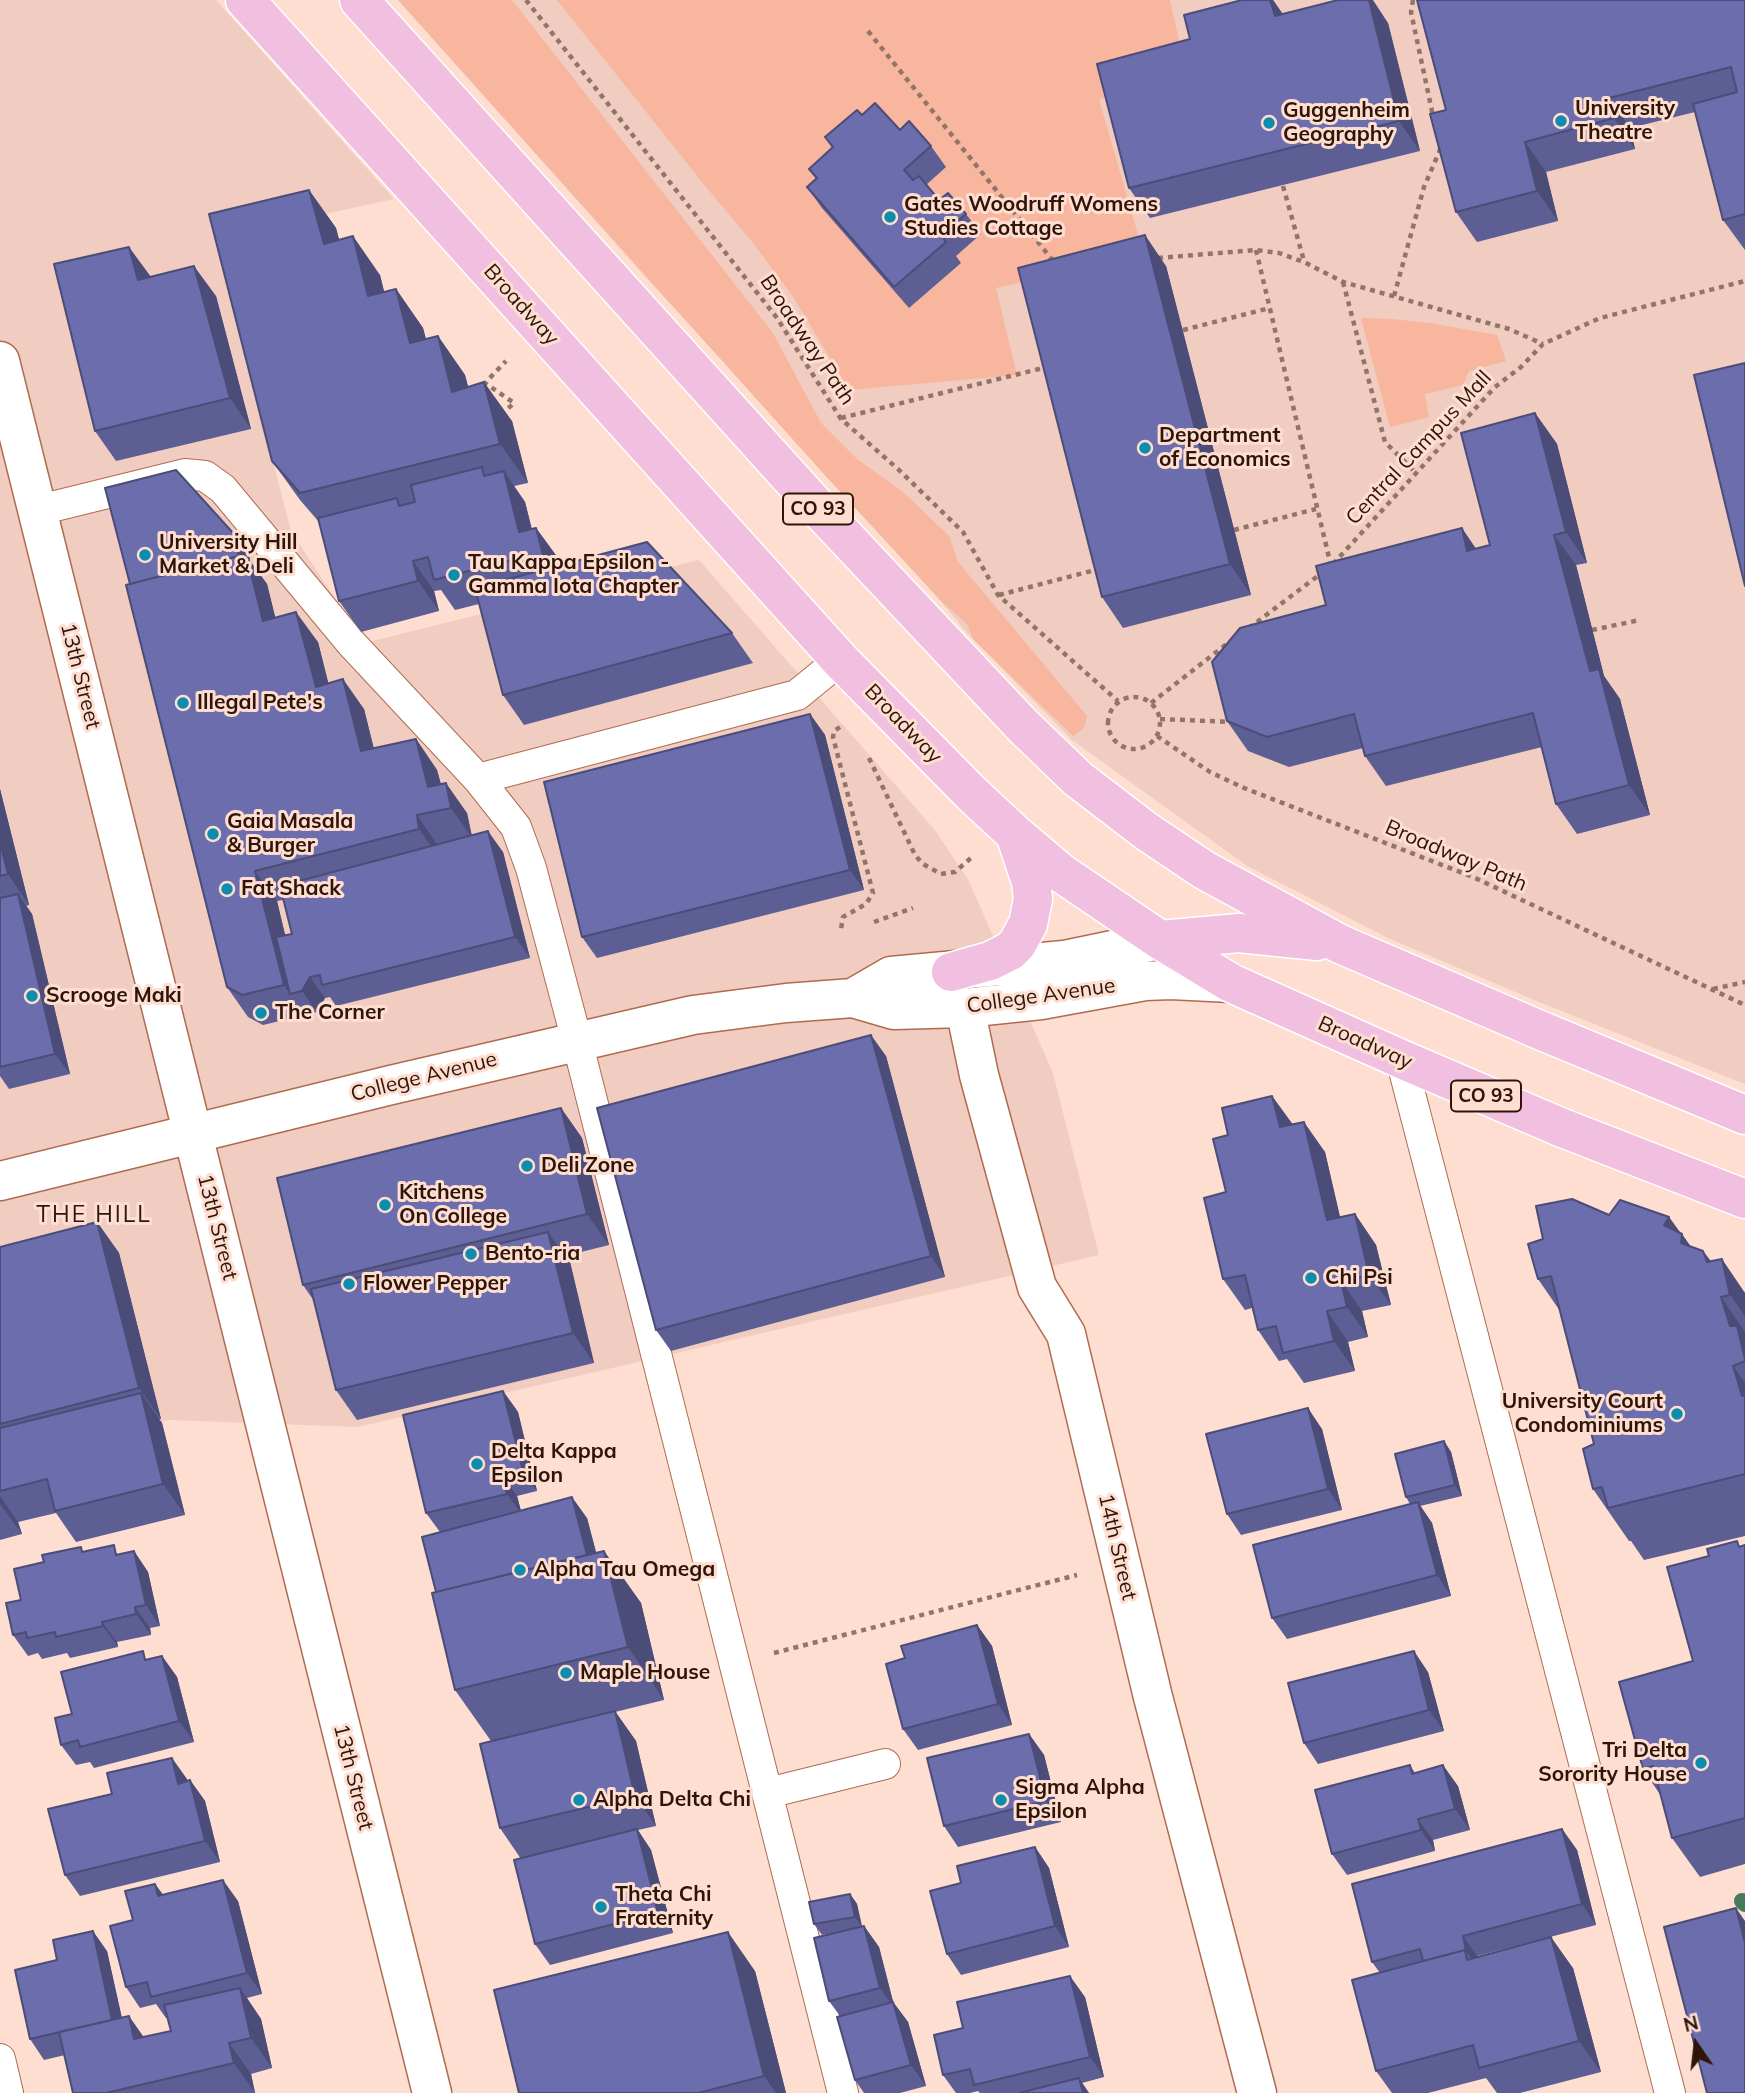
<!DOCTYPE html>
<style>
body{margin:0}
#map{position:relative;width:1745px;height:2093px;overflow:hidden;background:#fdded1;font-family:Mulish,sans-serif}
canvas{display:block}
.north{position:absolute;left:1661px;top:2009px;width:70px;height:70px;-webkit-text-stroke:5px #fdded1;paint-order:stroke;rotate:346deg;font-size:19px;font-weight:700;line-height:28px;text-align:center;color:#2f1408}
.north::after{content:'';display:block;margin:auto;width:24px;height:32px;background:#2f1408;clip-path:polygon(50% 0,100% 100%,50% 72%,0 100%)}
</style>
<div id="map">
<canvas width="1745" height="2093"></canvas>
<div class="north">N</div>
</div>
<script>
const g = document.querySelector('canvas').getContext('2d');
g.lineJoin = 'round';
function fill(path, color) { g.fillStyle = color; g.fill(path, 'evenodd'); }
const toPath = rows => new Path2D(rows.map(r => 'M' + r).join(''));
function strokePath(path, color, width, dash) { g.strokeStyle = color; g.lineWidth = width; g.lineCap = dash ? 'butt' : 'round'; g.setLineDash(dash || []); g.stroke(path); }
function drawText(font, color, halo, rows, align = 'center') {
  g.font = font + ' Mulish,sans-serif'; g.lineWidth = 6; g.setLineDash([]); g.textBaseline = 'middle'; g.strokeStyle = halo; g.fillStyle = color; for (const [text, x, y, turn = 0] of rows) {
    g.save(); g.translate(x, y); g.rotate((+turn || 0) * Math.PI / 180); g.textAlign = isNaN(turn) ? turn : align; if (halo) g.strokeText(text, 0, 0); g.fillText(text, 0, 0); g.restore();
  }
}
const built = toPath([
 [0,0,216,0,394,199,215,238,291,531,364,643,699,560,934,829,968,879,1053,1073,1099,1255,358,1427,169,1420,0,1464],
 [398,0,1745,0,1745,1084,1539,1002,1390,939,1247,866,1072,740,966,632,915,570,649,281]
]);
const green = toPath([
 [398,0,512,0,773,333,821,423,857,459,903,492,949,536,958,562,1087,716,1084,728,1073,736,973,639,967,624,940,600,822,472],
 [557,0,1170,0,1187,76,1099,99,1145,259,1063,273,996,288,1017,375,849,390,794,298,754,244,706,187],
 [1361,318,1392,319,1430,323,1497,335,1506,361,1469,371,1463,385,1425,394,1429,417,1390,427]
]);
const stream = toPath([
 [1742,1901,1745,1904]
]);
const path = toPath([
 [526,0,777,318,841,419,899,470,963,532,998,595,1118,701],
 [1413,0,1411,12,1433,116],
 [868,31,1054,262],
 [1283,186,1304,261],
 [1256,250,1331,566],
 [1158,258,1256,250,1279,253,1304,262,1343,282,1509,329,1543,344],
 [1343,282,1385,442,1415,472],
 [1394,296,1424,187,1440,150,1439,145],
 [1183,330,1270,308],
 [501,415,514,403,485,383,506,361],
 [841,418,1047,367],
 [1234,530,1316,509],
 [1333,564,1495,387,1521,367,1543,344,1600,318,1745,281],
 [999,595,1099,569],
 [1249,628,1323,572],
 [1592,630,1640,620],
 '1108 723a26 26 0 1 1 52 0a26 26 0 1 1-52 0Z',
 [1151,703,1228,643],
 [1160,719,1232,722],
 [840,727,834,731,833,737,873,893,866,904,843,917,841,929],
 [1157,736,1210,772,1244,788,1473,877,1745,1005],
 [869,758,915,855,923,864,941,874,955,872,972,857],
 [874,922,913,908],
 [1713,989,1745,982],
 [774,1653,1077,1575]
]);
const service = toPath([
 [39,510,185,474,205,476,223,489,351,643,478,779,516,827,531,868,577,1041,843,2093],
 [478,779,797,695,840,660],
 [1401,1059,1670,2093],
 [768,1793,885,1764],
 [0,2059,8,2093]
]);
const minor = toPath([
 [965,1008,979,1075,1037,1287,1066,1334,1153,1697,1257,2093]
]);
const tertiary = toPath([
 [0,361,432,2093],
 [853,998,891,976,1064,960,1160,940],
 [0,1181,391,1085,693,1015,786,1003,853,998,894,1010,965,1008,1041,1000,1145,981,1171,980,1231,983]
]);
const primary = toPath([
 [245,0,840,660,972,794,1015,834,1061,873,1160,940,1231,983,1401,1059,1560,1127,1745,1199],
 [359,0,817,507,1023,726,1078,779,1146,831,1204,870,1340,944,1542,1031,1745,1115],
 [1160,940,1239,933,1317,941],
 [951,972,990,961,1010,951,1017,944,1028,924,1033,899,1031,882,1015,834]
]);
const wall = toPath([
 [1242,0,1273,0,1283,14,1388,23,1420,151,1150,218,1129,188,1190,39],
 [1745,0,1745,250,1723,220,1695,112,1630,128,1635,149,1546,172,1558,221,1477,242,1456,212,1446,110],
 [862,115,900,130,931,146,946,167,926,185,939,200,966,214,981,234,956,256,961,263,909,308,822,208,807,187,816,179,809,169,832,148,825,137],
 [309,190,336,228,339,240,380,275,384,292,396,289,423,328,426,339,438,336,465,375,468,387,512,421,528,483,514,486,525,502,532,529,536,528,558,558,560,566,732,633,753,663,524,725,503,695,479,604,455,610,441,590,434,591,439,611,361,632,339,601,319,522,300,500,272,461],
 [1166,266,1251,595,1123,628,1102,597],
 [150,277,216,296,251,429,116,461,95,431],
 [1535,413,1557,444,1587,563,1576,565,1604,676,1620,699,1650,815,1577,834,1556,804,1542,747,1386,786,1365,756,1363,748,1289,767,1248,751,1227,721,1326,605,1476,548,1490,545],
 [249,555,250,561,267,584,275,618,318,642,328,683,364,709,374,749,416,739,437,770,441,784,467,813,472,836,503,852,530,958,336,1006,330,997,325,998,317,1012,263,1025,248,1017,227,987,130,584],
 [283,900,292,934,285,936,277,901],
 [810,714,825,735,864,890,597,958,582,937],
 [0,789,29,905,26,906,32,914,70,1074,9,1089,0,1076],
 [886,1056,945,1277,671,1351,656,1330],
 [1272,1096,1292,1124,1325,1152,1340,1218,1355,1214,1376,1245,1391,1305,1362,1311,1368,1337,1348,1342,1355,1371,1304,1383,1287,1359,1279,1361,1258,1330,1252,1308,1245,1310,1223,1279,1228,1135],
 [561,1108,582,1138,609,1245,565,1256,570,1262,594,1363,357,1420,336,1390,314,1301,303,1285],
 [1609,1215,1669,1217,1691,1247,1703,1251,1711,1261,1745,1293,1745,1536,1644,1560,1631,1541,1629,1541,1593,1489,1594,1444,1560,1311,1538,1279,1543,1239],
 [97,1222,119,1253,161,1419,159,1419,162,1423,185,1515,76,1542,56,1513,18,1522,22,1534,0,1540,0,1247],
 [503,1391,518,1412,537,1491,517,1496,521,1511,587,1518,596,1553,604,1551,641,1603,664,1700,615,1712,636,1741,656,1826,638,1830,651,1850,673,1933,550,1965,535,1944,521,1859,500,1828,491,1741,455,1690,436,1592,440,1532,426,1513],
 [1322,1429,1342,1510,1241,1535,1227,1514],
 [1444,1441,1451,1452,1462,1496,1420,1506,1432,1523,1451,1596,1287,1639,1272,1618,1410,1504,1406,1497],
 [1745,1545,1745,1864,1700,1877,1672,1838,1661,1796,1643,1769,1693,1661,1709,1556],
 [134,1551,148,1572,160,1626,150,1628,151,1635,117,1642,118,1647,70,1658,67,1653,42,1659,38,1653,28,1656,13,1635,21,1600,85,1552,120,1554],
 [977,1625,992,1646,1012,1725,918,1750,903,1729,905,1658],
 [162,1656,177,1677,194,1742,94,1768,90,1762,76,1765,61,1745,72,1714,148,1659],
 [1428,1672,1444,1731,1318,1764,1304,1743],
 [1029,1734,1044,1755,1061,1822,958,1847,944,1826],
 [172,1758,187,1781,190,1780,205,1801,220,1862,80,1896,65,1875,112,1794],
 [1410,1765,1415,1773,1458,1786,1470,1830,1433,1840,1435,1851,1347,1875,1332,1854],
 [1562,1829,1577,1850,1596,1925,1477,1956,1573,1968,1601,2072,1520,2093,1497,2093,1486,2078,1428,2093,1392,2093,1376,2071,1380,1973,1372,1962],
 [1035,1847,1049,1868,1069,1947,961,1975,947,1954,961,1883],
 [155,1884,163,1895,238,1901,262,1994,247,1998,261,2019,272,2068,251,2074,255,2093,73,2093,65,2055,44,2060,30,2039,107,1951,122,2018,143,2037,171,2031,167,2018,166,2018,156,2004,140,2008,126,1987,133,1920],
 [850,1894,857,1904,862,1926,864,1926,879,1947,893,2002,908,2022,926,2086,900,2093,864,2093,855,2080,840,2016,829,2001,848,1930,822,1935,814,1924],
 [755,1971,786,2093,519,2093],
 [1085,1997,1104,2077,1082,2083,1089,2093,980,2093,978,2091,970,2093,956,2093,943,2075]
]);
const shadedWall = toPath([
 [1270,0,1273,0,1289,24,1275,16],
 [1369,0,1373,0,1388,23,1420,151,1399,121],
 [1609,98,1630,128,1635,149,1614,118],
 [1525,142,1546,172,1558,221,1537,191],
 [309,190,336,228,351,283,324,244],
 [1145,235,1166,266,1251,595,1230,564],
 [353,236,380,275,395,335,368,296],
 [129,247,151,277,138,280],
 [194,266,216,296,251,429,230,398],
 [396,289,423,328,437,382,410,343],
 [438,336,465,375,480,431,452,392],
 [484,382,512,421,528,483,500,444],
 [1535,413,1557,444,1587,563,1566,532],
 [504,471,525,502,539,560,519,532],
 [536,528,558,558,566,589,544,559],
 [1462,528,1483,559,1467,551],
 [234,534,249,555,250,561,267,584,284,652,263,621,242,566],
 [1554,535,1576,565,1604,676,1620,699,1650,815,1629,785,1590,671],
 [413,561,434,591,439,611,418,581],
 [296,612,318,642,337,717,316,687],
 [343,679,364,709,382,782,361,751],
 [810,714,825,735,864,890,850,870],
 [416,739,437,770,447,808,428,787],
 [446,783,467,813,472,838,451,808],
 [0,789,29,905,8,874,0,843],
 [417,815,438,846,440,859,419,829],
 [488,831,503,852,530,958,515,937],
 [255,871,277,901,299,992,290,994,284,985],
 [18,894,32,914,70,1074,55,1054],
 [310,977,325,998,317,1012,302,991],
 [871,1035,886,1056,945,1277,931,1256],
 [1272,1096,1294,1126,1280,1127],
 [561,1108,582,1138,609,1245,587,1214],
 [1304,1122,1325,1152,1348,1251,1327,1220],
 [1355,1214,1376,1245,1391,1305,1369,1275],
 [1669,1217,1682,1236,1682,1234,1719,1287,1664,1225],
 [97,1222,119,1253,161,1419,139,1388],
 [548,1232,570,1262,594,1363,573,1333],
 [1703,1251,1728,1287,1722,1259,1745,1293,1745,1316,1707,1262],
 [1341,1281,1362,1311,1368,1337,1347,1307],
 [1721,1297,1745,1332,1745,1359,1730,1326],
 [1327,1311,1348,1342,1355,1371,1334,1341],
 [1733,1366,1745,1383,1745,1400,1742,1396],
 [503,1391,518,1412,537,1491,523,1471],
 [141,1393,162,1423,185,1515,163,1484],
 [1308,1408,1322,1429,1342,1510,1328,1489],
 [1444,1441,1451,1452,1462,1496,1455,1485],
 [502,1476,517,1496,522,1515,507,1494],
 [0,1496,18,1522,22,1534,0,1504],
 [572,1497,587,1518,604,1582,589,1561],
 [1418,1502,1432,1523,1451,1596,1437,1575],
 [134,1551,148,1572,160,1626,146,1605],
 [604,1551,641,1603,664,1700,628,1647],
 [135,1607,150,1628,151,1635,136,1614],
 [102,1622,117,1642,118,1647,103,1626],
 [977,1625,992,1646,1012,1725,998,1704],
 [1414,1651,1428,1672,1444,1731,1429,1710],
 [162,1656,177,1677,194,1742,179,1721],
 [615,1711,636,1741,656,1826,635,1796],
 [1029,1734,1044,1755,1061,1822,1046,1801],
 [172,1758,187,1779,192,1804,178,1784],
 [1443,1765,1458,1786,1470,1830,1455,1809],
 [190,1780,205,1801,220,1862,205,1841],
 [1418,1819,1433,1840,1435,1851,1421,1830],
 [637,1829,651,1850,673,1933,658,1913],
 [1562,1829,1577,1850,1596,1925,1582,1904],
 [1035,1847,1049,1868,1069,1947,1055,1926],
 [223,1880,238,1901,262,1994,247,1973],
 [155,1884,170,1904,158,1896],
 [850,1894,857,1904,862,1927,855,1917],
 [1736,1908,1745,1921,1745,1943],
 [864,1926,879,1947,895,2009,880,1988],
 [93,1931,107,1951,127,2042,113,2021],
 [728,1932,755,1971,786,2093,776,2093,764,2076],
 [1463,1936,1477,1956,1481,1972,1466,1951],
 [1551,1937,1573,1968,1601,2072,1579,2041],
 [1070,1976,1085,1997,1104,2077,1090,2057],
 [240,1988,261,2019,272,2068,251,2038],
 [893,2002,908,2022,926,2086,911,2065],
 [129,2016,150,2046,134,2039],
 [229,2043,251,2074,255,2093,234,2063],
 [1079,2078,1089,2093,1083,2093]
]);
const building = toPath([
 [1242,0,1270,0,1275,16,1338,0,1369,0,1399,121,1129,188,1097,64,1190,39,1184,15,1242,0],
 [1417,0,1745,0,1745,214,1723,220,1693,104,1737,92,1731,67,1609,98,1614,118,1525,142,1537,191,1456,212,1430,114,1446,110,1417,0],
 [875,103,900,130,909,121,931,146,904,170,913,180,919,176,939,200,948,193,966,214,941,235,946,242,894,287,807,187,817,178,809,169,833,147,825,137,857,110,862,115,875,103],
 [309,190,324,244,353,236,368,296,396,289,410,343,438,336,452,392,484,382,500,444,300,493,272,461,209,214,309,190],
 [1145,235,1230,564,1102,597,1018,268,1145,235],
 [129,247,138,280,194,266,230,398,95,431,54,264,129,247],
 [1745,363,1745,586,1694,375,1745,363],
 [1535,413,1566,532,1554,535,1590,671,1599,669,1629,785,1556,804,1533,713,1365,756,1354,714,1267,737,1227,721,1212,662,1240,628,1326,605,1316,566,1462,528,1467,551,1490,545,1461,433,1535,413],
 [482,467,484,476,504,471,519,532,536,528,544,559,522,565,519,558,434,580,428,557,413,561,418,581,339,601,318,518,397,498,399,506,415,502,411,485,482,467],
 [176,470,234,534,239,556,130,584,105,488,176,470],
 [647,542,732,633,503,695,475,588,647,542],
 [246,554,263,621,296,612,316,687,343,679,361,751,416,739,428,787,446,783,451,808,417,815,419,829,255,871,284,985,242,995,227,987,126,585,246,554],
 [810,714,850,870,582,937,544,782,810,714],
 [488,831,515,937,322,985,320,975,310,977,302,991,290,994,276,937,292,934,280,886,488,831],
 [0,843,8,874,0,876,0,843],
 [18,894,55,1054,0,1067,0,898,18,894],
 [871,1035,931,1256,656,1330,597,1108,871,1035],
 [1272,1096,1280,1127,1304,1122,1327,1220,1355,1214,1369,1275,1341,1281,1347,1307,1327,1311,1334,1341,1283,1353,1276,1326,1258,1330,1245,1275,1223,1279,1204,1198,1226,1192,1213,1139,1228,1135,1222,1108,1272,1096],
 [561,1108,587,1214,303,1285,277,1178,561,1108],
 [1572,1199,1609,1215,1620,1200,1669,1217,1664,1225,1682,1234,1681,1243,1703,1251,1707,1262,1722,1259,1730,1295,1721,1297,1730,1326,1737,1326,1745,1359,1745,1361,1733,1366,1742,1396,1745,1395,1745,1474,1608,1508,1602,1487,1593,1489,1583,1449,1594,1444,1551,1276,1538,1279,1528,1244,1543,1239,1536,1206,1572,1199],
 [97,1222,139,1388,0,1424,0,1247,97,1222],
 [548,1232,573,1333,336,1390,311,1289,548,1232],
 [503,1391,523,1471,502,1476,507,1494,426,1513,403,1415,503,1391],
 [141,1393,163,1484,55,1511,47,1479,0,1491,0,1428,141,1393],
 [1308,1408,1328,1489,1227,1514,1206,1434,1308,1408],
 [1444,1441,1455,1485,1406,1497,1395,1454,1444,1441],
 [572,1497,587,1555,436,1592,422,1537,572,1497],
 [1418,1502,1437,1575,1272,1618,1253,1545,1418,1502],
 [1737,1541,1739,1547,1745,1545,1745,1818,1672,1838,1653,1766,1643,1769,1619,1682,1693,1661,1667,1567,1709,1556,1707,1549,1737,1541],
 [114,1545,116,1555,134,1551,146,1605,135,1607,136,1614,102,1622,103,1626,56,1637,55,1632,27,1638,26,1632,13,1635,6,1603,21,1600,14,1569,44,1562,42,1555,81,1547,82,1552,114,1545],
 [604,1551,628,1647,455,1690,432,1593,604,1551],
 [977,1625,998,1704,903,1729,886,1664,905,1658,901,1646,977,1625],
 [143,1651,145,1660,162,1656,179,1721,80,1747,78,1740,61,1745,55,1718,72,1714,61,1672,143,1651],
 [1414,1651,1429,1710,1304,1743,1288,1683,1414,1651],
 [615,1711,635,1796,500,1828,480,1744,615,1711],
 [1029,1734,1046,1801,944,1826,927,1758,1029,1734],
 [172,1758,178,1784,190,1780,205,1841,65,1875,48,1809,112,1794,107,1773,172,1758],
 [1410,1765,1412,1774,1443,1765,1455,1809,1418,1819,1421,1830,1332,1854,1315,1790,1410,1765],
 [637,1829,658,1913,535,1944,514,1860,637,1829],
 [1562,1829,1582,1904,1463,1936,1466,1951,1465,1952,1465,1950,1423,1961,1420,1949,1372,1962,1352,1884,1562,1829],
 [1035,1847,1055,1926,947,1954,930,1891,961,1883,957,1866,1035,1847],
 [223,1880,247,1973,151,1997,147,1982,126,1987,110,1926,133,1920,125,1891,155,1884,158,1896,223,1880],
 [850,1894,855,1917,814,1924,809,1902,850,1894],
 [1736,1908,1745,1943,1745,2093,1707,2093,1664,1927,1736,1908],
 [864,1926,880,1988,829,2001,814,1938,864,1926],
 [93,1931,112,2020,30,2039,15,1970,57,1960,53,1940,93,1931],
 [728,1932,764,2076,698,2093,519,2093,494,1990,728,1932],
 [1551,1937,1579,2041,1479,2068,1473,2045,1376,2071,1352,1980,1465,1950,1467,1960,1551,1937],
 [1070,1976,1090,2057,974,2085,970,2069,943,2075,934,2035,963,2028,957,2002,1070,1976],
 [240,1988,251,2038,229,2043,234,2063,106,2093,73,2093,59,2032,129,2016,134,2039,171,2031,164,2005,240,1988],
 [893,2002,911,2065,855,2080,837,2017,893,2002],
 [1079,2078,1083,2093,1019,2093,1079,2078]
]);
const markers = [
 [1561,121,7,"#0d8cad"],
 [1269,123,7,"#0d8cad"],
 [890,217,7,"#0d8cad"],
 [1145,448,7,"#0d8cad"],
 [145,555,7,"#0d8cad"],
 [454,575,7,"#0d8cad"],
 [183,703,7,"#0d8cad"],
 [213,834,7,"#0d8cad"],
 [227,889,7,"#0d8cad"],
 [32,996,7,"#0d8cad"],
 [261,1013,7,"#0d8cad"],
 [527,1166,7,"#0d8cad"],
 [385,1205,7,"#0d8cad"],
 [471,1254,7,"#0d8cad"],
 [1311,1278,7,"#0d8cad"],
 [349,1284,7,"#0d8cad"],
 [1677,1414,7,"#0d8cad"],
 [477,1464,7,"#0d8cad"],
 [520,1570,7,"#0d8cad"],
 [566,1673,7,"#0d8cad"],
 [1701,1763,7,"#0d8cad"],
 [579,1800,7,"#0d8cad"],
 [1001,1800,7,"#0d8cad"],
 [601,1907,7,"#0d8cad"]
];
const shields = [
 [818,509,70],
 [1486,1096,70]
];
const shieldNames = [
 ["CO 93",818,509],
 ["CO 93",1486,1096]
];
const poiNames = [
 ["University",1575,109],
 ["Theatre",1575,133],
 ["Guggenheim",1283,111],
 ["Geography",1283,135],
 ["Gates Woodruff Womens",904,205],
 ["Studies Cottage",904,229],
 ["Department",1159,436],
 ["of Economics",1159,460],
 ["University Hill",159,543],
 ["Market & Deli",159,567],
 ["Tau Kappa Epsilon -",468,563],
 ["Gamma Iota Chapter",468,587],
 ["Illegal Pete's",197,703],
 ["Gaia Masala",227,822],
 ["& Burger",227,846],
 ["Fat Shack",241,889],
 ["Scrooge Maki",46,996],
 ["The Corner",275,1013],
 ["Deli Zone",541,1166],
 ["Kitchens",399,1193],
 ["On College",399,1217],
 ["Bento-ria",485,1254],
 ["Chi Psi",1325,1278],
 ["Flower Pepper",363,1284],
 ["University Court",1663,1402,"right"],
 ["Condominiums",1663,1426,"right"],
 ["Delta Kappa",491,1452],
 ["Epsilon",491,1476],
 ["Alpha Tau Omega",534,1570],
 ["Maple House",580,1673],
 ["Tri Delta",1687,1751,"right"],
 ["Sorority House",1687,1775,"right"],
 ["Sigma Alpha",1015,1788],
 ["Epsilon",1015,1812],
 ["Alpha Delta Chi",593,1800],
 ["Theta Chi",615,1895],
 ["Fraternity",615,1919]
];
const streetNames = [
 ["Broadway",521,305,48],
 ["Broadway Path",807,340,56],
 ["Central Campus Mall",1419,448,-47],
 ["13th Street",80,676,76],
 ["Broadway",903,724,46],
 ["Broadway Path",1456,856,23],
 ["College Avenue",1041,996,-8],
 ["Broadway",1365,1043,24],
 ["College Avenue",424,1077,-14],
 ["13th Street",217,1227,76],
 ["14th Street",1117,1547,77],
 ["13th Street",353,1777,76]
];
const neighbourhoodNames = [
 ["THE HILL",94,1215]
];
fill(built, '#f0cdc0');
fill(green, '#f7b69d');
strokePath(stream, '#457a5b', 16);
strokePath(service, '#b06b4f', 32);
strokePath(minor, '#b06b4f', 41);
strokePath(tertiary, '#b06b4f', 41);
strokePath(primary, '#fff', 41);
strokePath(path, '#927568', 4.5, [5, 5]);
strokePath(service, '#fff', 30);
strokePath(minor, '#fff', 38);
strokePath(tertiary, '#fff', 38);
strokePath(primary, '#f1bfdf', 38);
fill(wall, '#5d5e94');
fill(shadedWall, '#4c4c78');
fill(building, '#6c6dac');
strokePath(building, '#4c4c78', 2);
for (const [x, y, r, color] of markers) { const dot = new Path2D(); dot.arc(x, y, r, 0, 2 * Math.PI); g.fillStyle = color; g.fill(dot); strokePath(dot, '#fdded1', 2.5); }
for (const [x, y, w] of shields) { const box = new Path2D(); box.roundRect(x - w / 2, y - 15.5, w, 31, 5); g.fillStyle = '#fdded1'; g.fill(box); strokePath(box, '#2f1408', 2); }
drawText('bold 19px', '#2f1408', null, shieldNames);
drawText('bold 21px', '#2f1408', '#fdded1', poiNames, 'left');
drawText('21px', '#2f1408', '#fdded1', streetNames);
g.letterSpacing = '2px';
drawText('23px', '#2f1408', '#fdded1', neighbourhoodNames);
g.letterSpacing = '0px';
</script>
